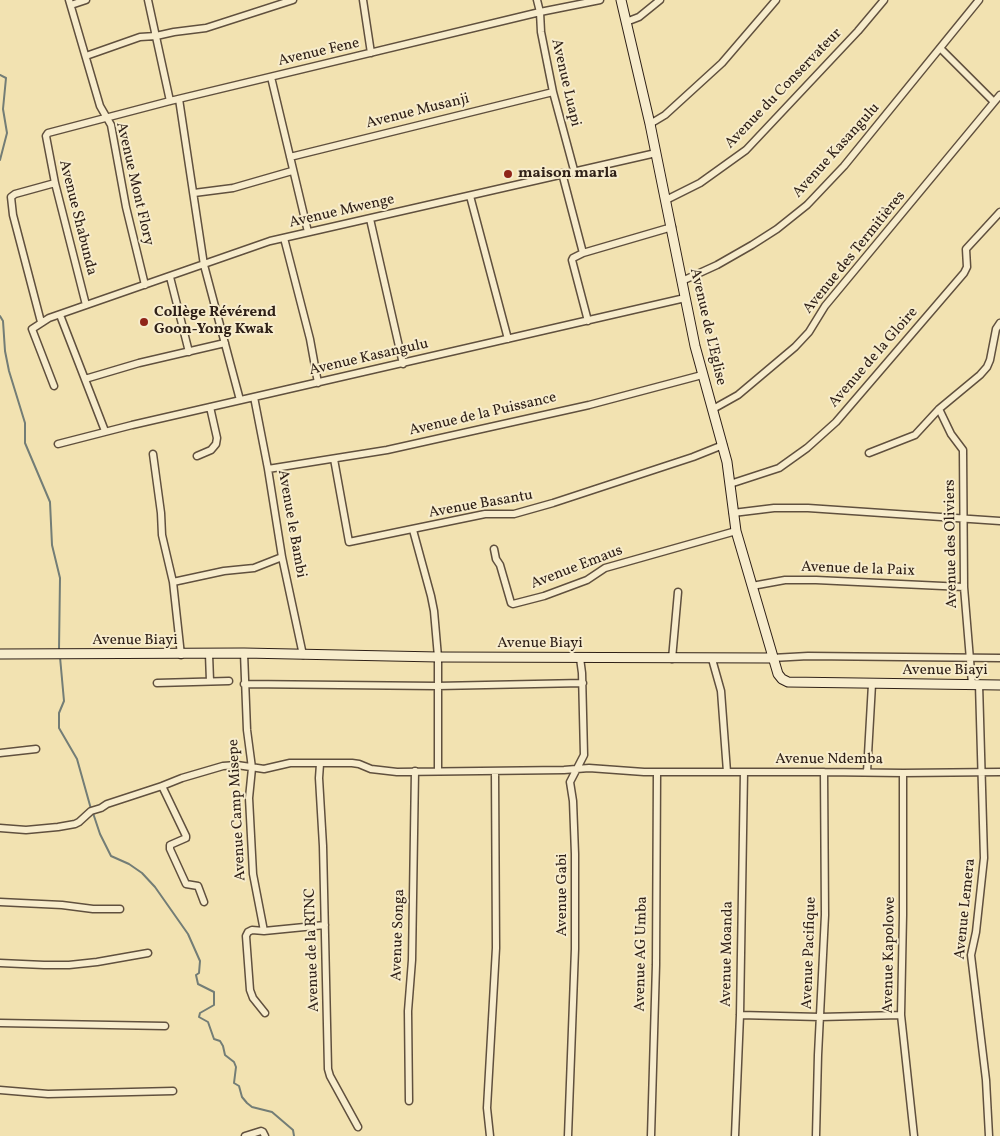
<!DOCTYPE html>
<meta charset="utf-8">
<style>
body{margin:0}
canvas{display:block;background:#f2e2b1}
</style>
<canvas width="1000" height="1136"></canvas>
<script>
const g = document.querySelector('canvas').getContext('2d');
g.lineJoin = 'round';
const toPath = rows => new Path2D(rows.map(r => 'M' + r).join(''));
function strokePath(path, color, width, dash) { g.strokeStyle = color; g.lineWidth = width; g.lineCap = dash ? 'butt' : 'round'; g.setLineDash(dash || []); g.stroke(path); }
function drawText(font, color, halo, rows, align = 'center') {
  g.font = font + ' Vollkorn,serif'; g.lineWidth = 4; g.setLineDash([]); g.textBaseline = 'middle'; g.strokeStyle = halo; g.fillStyle = color; for (const [text, x, y, turn = 0] of rows) {
    g.save(); g.translate(x, y); g.rotate((+turn || 0) * Math.PI / 180); g.textAlign = isNaN(turn) ? turn : align; if (halo) g.strokeText(text, 0, 0); g.fillText(text, 0, 0); g.restore();
  }
}
const stream = toPath([
 [0,75,6,78,3,109,7,133,0,160],
 [0,316,3,321,5,351,9,371,25,423,25,443,50,502,52,545,60,578,59,650],
 [60,657,64,701,59,713,59,728,77,759,91,809],
 [93,813,100,834,111,856,129,864,142,873,155,887,188,934,200,961,199,973,196,975,198,984,214,992,214,1005,200,1013,199,1017,208,1022,214,1039,220,1041,223,1046,225,1055,234,1062,236,1067,234,1083,239,1086,242,1097,247,1103,252,1107,272,1112,293,1130,294,1136]
]);
const street = toPath([
 [69,0,100,106,111,125,126,207,145,285],
 [148,0,170,101],
 [363,0,371,53],
 [537,0,540,12,541,32,553,92,574,170],
 [71,5,86,0],
 [626,22,639,17,660,0],
 [940,48,994,102],
 [86,56,140,37,156,36,174,32,206,28,293,0],
 [271,77,308,232],
 [179,99,204,265,240,400],
 [650,124,665,115,722,63,776,0],
 [290,157,553,92],
 [562,173,583,253,573,258,572,260,588,321],
 [194,193,233,188,292,171],
 [470,196,508,339],
 [666,200,700,183,746,150,858,31,884,0],
 [370,219,403,364],
 [284,238,310,339,318,383],
 [583,253,672,227],
 [170,277,189,352],
 [682,281,717,265,752,245,777,229,807,205,844,166,979,0],
 [86,305,55,183,46,136,48,133,170,101,540,12,600,0],
 [60,315,105,431],
 [41,322,13,215,11,197,15,194,55,183],
 [85,379,139,363,225,343],
 [54,386,32,329,49,318,270,241,656,153],
 [254,397,268,469,282,557,303,655],
 [713,409,738,395,795,347,809,332,825,306,1000,95],
 [939,409,951,434,963,450,964,587,972,684],
 [58,444,132,425,685,298],
 [869,453,915,435,939,409,980,375,987,367,990,360,996,329,1000,323],
 [153,454,161,513,162,535,173,582,181,655],
 [197,456,211,450,216,444,217,438,210,407],
 [334,459,349,542,485,514,514,514,553,503,693,457,723,445],
 [268,469,387,450,589,405,702,375],
 [730,484,779,468,807,448,836,422,964,273,967,267,966,249,1000,212],
 [733,513,774,508,808,508,1000,521],
 [413,530,431,596,434,611,438,657,438,770],
 [494,549,496,559,500,565,511,603,513,604,544,596,587,580,605,568,736,531],
 [173,582,224,571,254,568,282,557],
 [752,586,785,580,816,580,964,587],
 [244,653,247,730,252,768,249,798,253,874,264,931,325,925],
 [209,654,210,681],
 [772,658,808,656,1000,658],
 [672,659,678,592],
 [712,659,721,691,727,772],
 [157,683,229,681],
 [244,684,437,686,583,683],
 [979,684,984,858,976,932,971,955,986,1080,989,1136],
 [0,753,36,749],
 [320,764,319,778,323,846,328,1069,330,1076,358,1127],
 [867,772,872,684],
 [903,773,903,915,901,1015,914,1136],
 [162,786,186,836,186,838,170,845,170,849,186,884,198,886,204,902],
 [0,828,26,830,58,827,75,824,79,822,91,811,101,808,107,804,162,786,182,778,223,766,237,765,264,769,290,763,352,763,359,764,371,769,397,772,564,770,589,768,644,772,824,772,903,773,1000,772],
 [0,902,62,905,93,909,120,909],
 [264,931,252,930,248,932,246,936,250,990,253,998,265,1013],
 [0,963,44,965,69,965,97,962,148,953],
 [740,1015,820,1017,901,1015],
 [0,1023,165,1026],
 [0,1090,48,1094,173,1091],
 [409,1101,408,1011,412,960,415,771],
 [245,1136,261,1131,263,1132,265,1136],
 [490,1136,487,1108,496,948,495,771],
 [568,1136,575,949,575,854,573,801,570,782,584,755,582,673,580,658],
 [651,1136,656,965,657,772],
 [735,1136,740,1015,744,772],
 [816,1136,818,1055,825,915,824,772]
]);
const secondary = toPath([
 [621,0,650,124,695,346,727,462,736,531,778,674,782,679,788,682,1000,685],
 [0,654,244,653,438,657,772,658]
]);
const markers = [
 [508,174,5,"#8f2418"],
 [144,322,5,"#8f2418"]
];
const streetNames = [
 ["Avenue Fene",319,53,-13],
 ["Avenue Luapi",565,83,77],
 ["Avenue du Conservateur",784,89,-46],
 ["Avenue Musanji",418,112,-14],
 ["Avenue Kasangulu",837,151,-48],
 ["Avenue Mont Flory",134,184,77],
 ["Avenue Mwenge",342,212,-13],
 ["Avenue Shabunda",77,218,76],
 ["Avenue des Termitières",855,253,-51],
 ["Avenue de L'Eglise",707,327,77],
 ["Avenue Kasangulu",369,358,-13],
 ["Avenue de la Gloire",874,358,-49],
 ["Avenue de la Puissance",483,415,-13],
 ["Avenue Basantu",481,505,-10],
 ["Avenue le Bambi",291,524,80],
 ["Avenue des Oliviers",952,544,-91],
 ["Avenue Emaus",577,568,-21],
 ["Avenue de la Paix",858,570,2],
 ["Avenue Biayi",135,641],
 ["Avenue Biayi",540,644],
 ["Avenue Biayi",945,671],
 ["Avenue Ndemba",829,760],
 ["Avenue Camp Misepe",238,810,-93],
 ["Avenue Gabi",563,895,-90],
 ["Avenue Lemera",966,909,-84],
 ["Avenue Songa",399,935,-88],
 ["Avenue de la RTNC",313,950,-92],
 ["Avenue Pacifique",810,953,-88],
 ["Avenue AG Umba",642,954,-89],
 ["Avenue Moanda",728,954,-89],
 ["Avenue Kapolowe",890,955,-89]
];
const poiNames = [
 ["maison marla",518,174],
 ["Collège Révérend",154,313],
 ["Goon-Yong Kwak",154,330]
];
strokePath(stream, '#737d76', 2);
strokePath(street, '#60503e', 9);
strokePath(secondary, '#2f2017', 11);
strokePath(street, '#f7eccc', 6);
strokePath(secondary, '#f7eccc', 9);
for (const [x, y, r, color] of markers) { const dot = new Path2D(); dot.arc(x, y, r, 0, 2 * Math.PI); g.fillStyle = color; g.fill(dot); strokePath(dot, '#f7eccc', 2); }
drawText('15px', '#2f2017', '#f7eccc', streetNames);
drawText('bold 15px', '#2f2017', '#f7eccc', poiNames, 'left');
</script>
